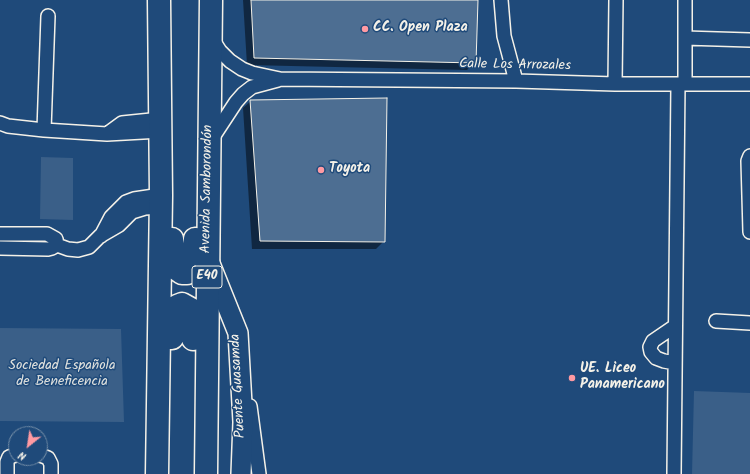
<!DOCTYPE html>
<meta charset="utf-8">
<style>
body{margin:0}
#map{position:relative;width:750px;height:474px;overflow:hidden;background:#1f4a7a;font-family:Kalam,sans-serif}
canvas{display:block}
.north{position:absolute;left:8px;top:426px;width:40px;height:40px;box-sizing:border-box;background:#1f4a7a;border:1px solid #748da6;border-radius:50%;rotate:210deg;font-size:11px;font-weight:700;line-height:16px;text-align:center;color:#f4f1e8}
.north::after{content:'';display:block;margin:auto;width:14px;height:18px;background:#ff9aa2;clip-path:polygon(50% 0,100% 100%,50% 72%,0 100%)}
</style>
<div id="map">
<canvas width="750" height="474"></canvas>
<div class="north">N</div>
</div>
<script>
const g = document.querySelector('canvas').getContext('2d');
g.lineJoin = 'round';
function fill(path, color) { g.fillStyle = color; g.fill(path, 'evenodd'); }
const toPath = rows => new Path2D(rows.map(r => 'M' + r).join(''));
function strokePath(path, color, width, dash) { g.strokeStyle = color; g.lineWidth = width; g.lineCap = dash ? 'butt' : 'round'; g.setLineDash(dash || []); g.stroke(path); }
function drawText(font, color, halo, rows, align = 'center') {
  g.font = font + ' Kalam,sans-serif'; g.lineWidth = 3; g.setLineDash([]); g.textBaseline = 'middle'; g.strokeStyle = halo; g.fillStyle = color; for (const [text, x, y, turn = 0] of rows) {
    g.save(); g.translate(x, y); g.rotate((+turn || 0) * Math.PI / 180); g.textAlign = isNaN(turn) ? turn : align; if (halo) g.strokeText(text, 0, 0); g.fillText(text, 0, 0); g.restore();
  }
}
const green = toPath([
 [41,157,73,158,73,220,40,219],
 [0,328,121,329,124,422,0,421],
 [694,391,750,393,750,474,692,474]
]);
const shadow = toPath([
 [243,0,477,0,475,62,467,70,247,65],
 [251,101,384,241,376,249,252,249,243,108]
]);
const building = toPath([
 [251,0,478,0,476,63,254,58,251,0],
 [387,98,385,242,260,241,250,100,387,98]
]);
const minor = toPath([
 [501,0,504,36,516,81],
 [211,37,220,51,230,61,242,69,252,73,280,79,516,81,615,84,750,84],
 [685,38,750,40],
 [615,84,616,0],
 [685,84,685,0],
 [0,123,8,126,44,130,107,134,161,131],
 [44,130,48,16],
 [107,134,122,123,161,119],
 [211,140,236,102,243,94,252,87,278,80],
 [750,156,748,161,750,232],
 [0,234,47,234,56,239,57,245],
 [101,236,111,217,126,202,134,199,161,195],
 [0,248,48,249,52,248,57,245,68,249,78,250,89,247,100,236,119,225,132,212,145,208,161,207],
 [716,321,750,323],
 [675,363,664,361,656,358,651,352,650,347,653,341,675,326],
 [250,406,259,474],
 [40,455,48,458,51,464,51,474],
 [7,474,7,462,9,457,16,455],
 [674,474,678,84]
]);
const secondary = toPath([
 [209,261,238,333,243,422,241,474]
]);
const trunk = toPath([
 [172,239,175,268,182,273,187,273,192,267,195,239],
 [172,338,173,312,177,306,182,304,191,309,193,313,193,339],
 [157,474,161,195,159,0],
 [206,474,211,0]
]);
const markers = [
 [365,29,4,"#ff9aa2"],
 [321,170,4,"#ff9aa2"],
 [572,378,4,"#ff9aa2"]
];
const shields = [
 [207,277,30]
];
const shieldNames = [
 ["E40",207,277]
];
const poiNames = [
 ["CC. Open Plaza",373,29],
 ["Toyota",329,170],
 ["UE. Liceo",580,370],
 ["Panamericano",580,386]
];
const streetNames = [
 ["Calle Los Arrozales",515,66,1],
 ["Avenida Samborondón",208,189,-89],
 ["Puente Guasamda",239,386,-93]
];
const parkNames = [
 ["Sociedad Española",62,367],
 ["de Beneficencia",62,383]
];
fill(green, '#3a5f88');
fill(shadow, '#0007');
fill(building, '#4d6e92');
strokePath(building, '#f4f1e8', 1);
strokePath(minor, '#f4f1e8', 16);
strokePath(secondary, '#f4f1e8', 22);
strokePath(trunk, '#f4f1e8', 25);
strokePath(minor, '#1f4a7a', 13);
strokePath(secondary, '#1f4a7a', 19);
strokePath(trunk, '#1f4a7a', 22);
for (const [x, y, r, color] of markers) { const dot = new Path2D(); dot.arc(x, y, r, 0, 2 * Math.PI); g.fillStyle = color; g.fill(dot); strokePath(dot, '#1f4a7a', 1.5); }
for (const [x, y, w] of shields) { const box = new Path2D(); box.roundRect(x - w / 2, y - 11, w, 22, 3); g.fillStyle = '#1f4a7a'; g.fill(box); strokePath(box, '#f4f1e8', 1); }
drawText('bold 13px', '#f4f1e8', null, shieldNames);
drawText('bold 14px', '#f4f1e8', '#1f4a7a', poiNames, 'left');
drawText('14px', '#f4f1e8', '#1f4a7a', streetNames);
drawText('14px', '#e1e2de', '#1f4a7a', parkNames);
</script>
